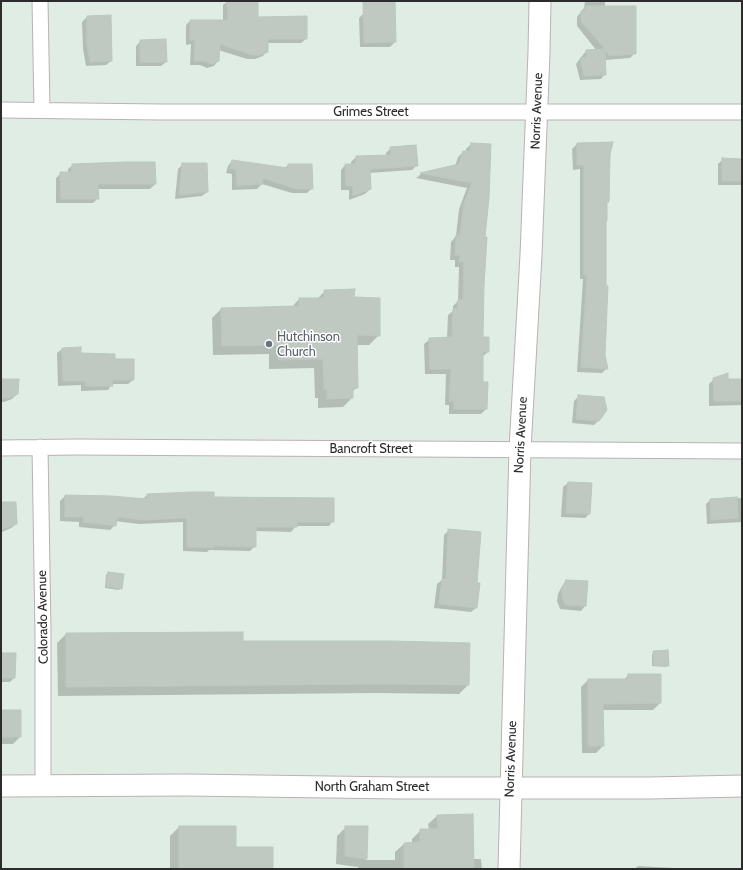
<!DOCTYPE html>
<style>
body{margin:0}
#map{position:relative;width:743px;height:870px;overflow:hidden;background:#e0ede4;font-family:Cabin,sans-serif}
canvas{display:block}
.frame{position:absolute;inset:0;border:2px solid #2c2c2c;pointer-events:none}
</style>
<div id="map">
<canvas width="743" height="870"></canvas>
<div class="frame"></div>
</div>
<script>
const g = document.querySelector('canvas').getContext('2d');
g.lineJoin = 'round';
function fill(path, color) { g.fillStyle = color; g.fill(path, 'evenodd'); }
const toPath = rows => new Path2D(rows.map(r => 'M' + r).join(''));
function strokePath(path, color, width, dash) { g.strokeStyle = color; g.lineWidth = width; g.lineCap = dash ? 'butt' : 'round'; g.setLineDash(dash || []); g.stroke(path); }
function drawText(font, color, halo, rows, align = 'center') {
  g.font = font + ' Cabin,sans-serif'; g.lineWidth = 3; g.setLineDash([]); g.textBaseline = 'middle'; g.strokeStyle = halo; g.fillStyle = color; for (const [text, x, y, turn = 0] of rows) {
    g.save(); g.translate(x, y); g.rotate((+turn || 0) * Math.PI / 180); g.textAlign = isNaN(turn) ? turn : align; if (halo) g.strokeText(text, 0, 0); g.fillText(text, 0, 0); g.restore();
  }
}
const shadow = toPath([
 [228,1,257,1,257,18,306,39,301,43,267,43,267,51,263,56,255,59,247,59,218,50,218,61,214,66,207,68,200,65,190,65,191,44,186,45,186,25,190,21,223,21,223,5],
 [366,1,395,1,395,42,390,47,360,47,359,18,364,13],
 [585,1,605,1,605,7,635,53,630,58,605,60,605,74,601,79,580,80,576,64,586,51,597,51,577,26,577,17,584,8],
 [87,17,111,61,106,65,86,66,83,49,82,22],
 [141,41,166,62,161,66,136,66,136,46],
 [471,144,484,238,482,338,488,352,482,357,482,383,486,409,481,414,449,414,449,405,445,405,446,374,425,374,424,344,430,339,447,338,448,315,453,311,453,306,458,301,459,267,455,267,455,260,450,260,451,242,456,236,459,209,467,188,416,178,421,174,455,166,458,157,463,152,466,152,466,149],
 [577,144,609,155,608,201,606,204,606,221,605,222,604,355,607,368,602,373,577,372,583,279,580,279,580,169,573,170,572,149],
 [391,148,416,166,412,170,369,173,370,189,365,194,349,200,349,190,341,190,341,170,345,165,351,165,351,162,356,157,386,156,386,153],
 [723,159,742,160,742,185,718,185,718,164],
 [232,161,284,169,288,165,312,188,307,193,292,193,262,184,257,189,232,190,232,174,226,173,228,166],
 [183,164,207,192,202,196,175,199,178,169],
 [73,165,155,184,150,189,97,189,98,198,93,203,56,203,56,178,61,173,68,173,68,169],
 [325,291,353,298,379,335,369,345,356,345,357,387,352,392,352,398,343,407,318,408,318,398,315,398,314,368,269,369,269,354,213,355,212,318,221,309,291,308,300,298,317,299],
 [80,348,80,354,114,360,133,380,128,384,112,384,108,390,81,391,81,385,58,386,57,353,62,349],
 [714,379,742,380,742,405,709,406,709,384],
 [1,380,17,394,12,399,4,402,1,402],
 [579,396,599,420,594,425,572,423,574,401],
 [568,483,591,484,589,514,585,518,561,517,563,487],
 [148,494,213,498,333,521,329,526,296,526,291,532,255,531,255,546,250,551,209,550,207,552,183,551,183,522,139,524,115,521,115,525,110,530,79,527,79,522,60,521,60,501,65,496,111,496,142,500],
 [742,498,742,522,707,524,706,504,710,500],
 [1,503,16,524,11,528,2,532,1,532],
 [449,530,475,583,476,608,471,612,434,608,437,584,442,580,444,535],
 [108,573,121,588,119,590,105,588,106,575],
 [567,581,585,606,581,611,560,609,557,601,558,594,562,586],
 [66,634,242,642,468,685,459,694,377,693,58,696,57,643],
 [654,652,668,665,666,667,652,666,652,654],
 [1,654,14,678,10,682,1,682],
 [628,675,660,703,653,710,602,710,603,746,596,753,582,753,581,687,588,680,624,680],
 [1,711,20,737,13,744,1,744],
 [437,816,473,859,481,859,482,869,358,869,358,866,357,867,336,864,337,836,346,827,366,827,366,860,395,860,395,852,404,844,412,844,412,839,421,830,429,830,428,824],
 [179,827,235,848,272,869,170,869,170,836],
 [638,866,692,869,634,869]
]);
const building = toPath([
 [227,1,258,1,258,17,307,16,307,39,268,39,268,52,260,55,252,55,220,44,219,61,212,64,205,61,194,61,195,40,190,40,190,20,228,20,227,1],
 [363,1,395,1,396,42,364,43,363,1],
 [585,6,636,6,636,54,610,56,605,50,606,75,584,76,580,58,586,58,586,50,605,49,581,21,581,11,585,11,585,6],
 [111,15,112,61,90,62,87,44,87,16,111,15],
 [166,39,167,62,140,62,140,40,166,39],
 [613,142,610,155,609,202,607,202,607,221,606,221,606,286,608,286,605,355,608,369,581,367,587,275,584,275,584,165,577,165,577,143,613,142],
 [471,143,491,144,489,198,485,237,487,237,484,285,483,337,489,337,489,352,483,352,483,382,488,382,487,409,454,409,454,401,449,401,451,369,430,369,429,338,452,337,453,309,457,309,458,300,463,300,464,262,459,262,460,255,455,255,456,235,460,236,464,203,472,183,420,173,459,164,463,151,470,151,471,143],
 [416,145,418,166,370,169,371,189,353,196,353,186,346,186,345,164,356,164,356,156,391,155,390,147,416,145],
 [722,158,742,159,742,181,722,181,722,158],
 [232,160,288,168,288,164,312,164,313,189,297,189,262,178,263,184,237,186,236,170,230,168,232,160],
 [125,162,155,162,156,184,98,184,99,199,61,199,60,172,72,172,72,164,125,162],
 [182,163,207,163,208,192,179,195,182,163],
 [355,289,354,297,380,298,380,336,357,335,358,388,353,388,353,398,327,399,327,389,324,389,323,359,278,360,278,345,222,346,221,308,299,306,299,298,324,298,324,290,355,289],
 [81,347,81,353,115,354,115,359,134,359,134,380,112,380,113,386,86,386,85,381,63,381,62,348,81,347],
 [728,373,728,379,742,379,742,401,714,401,713,378,728,373],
 [1,379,19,379,18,394,9,398,1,398,1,379],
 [578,395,604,397,607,410,599,421,576,419,578,395],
 [568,482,592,483,590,514,566,513,568,482],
 [192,492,214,492,214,497,334,498,334,522,297,522,297,527,256,527,256,547,213,546,213,548,187,547,187,518,144,520,117,517,116,526,83,522,84,517,65,517,65,495,111,496,147,499,147,494,192,492],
 [737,497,738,518,711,520,710,499,737,497],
 [1,502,16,502,17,524,1,530,1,502],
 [448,529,481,532,477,583,480,583,477,608,439,604,442,579,446,579,448,529],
 [108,572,124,574,122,589,106,586,108,572],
 [566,580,588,581,586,606,565,605,562,596,562,588,566,580],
 [243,632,243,641,392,641,470,643,469,685,387,684,66,687,66,633,243,632],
 [668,650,669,666,654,665,653,651,668,650],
 [1,653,16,653,15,678,1,678,1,653],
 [628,674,661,674,661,703,603,704,604,746,588,746,588,679,628,679,628,674],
 [1,710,21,710,21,737,1,737,1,710],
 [473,814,474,869,404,869,404,843,420,842,420,829,438,829,437,815,473,814],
 [179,826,236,826,236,847,273,847,273,869,179,869,179,826],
 [345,826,368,826,367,859,345,856,345,826]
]);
const street = toPath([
 [40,1,42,110],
 [1,110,160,112,742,112],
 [40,447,43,633,43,786],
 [1,448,76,447,742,451]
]);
const secondary = toPath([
 [1,786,188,785,399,788,650,788,742,786],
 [509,869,520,449,531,255,539,52,540,1]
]);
const markers = [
 [269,344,4,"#6b7280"]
];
const streetNames = [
 ["Norris Avenue",537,111,-88],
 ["Grimes Street",371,112],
 ["Norris Avenue",521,435,-87],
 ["Bancroft Street",371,449],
 ["Colorado Avenue",43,617,-91],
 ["Norris Avenue",511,759,-88],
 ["North Graham Street",372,787]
];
const worshipNames = [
 ["Hutchinson",277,337],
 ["Church",277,352]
];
fill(shadow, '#0003');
fill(building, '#bfc9c1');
strokePath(building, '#b9c8c0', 1);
strokePath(street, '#bcb0b4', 17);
strokePath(secondary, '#bcb0b4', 23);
strokePath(street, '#fff', 15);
strokePath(secondary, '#fff', 21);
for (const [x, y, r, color] of markers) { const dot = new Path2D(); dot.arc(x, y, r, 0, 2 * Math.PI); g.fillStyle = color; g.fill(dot); strokePath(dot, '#fff', 1.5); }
drawText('13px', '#2c2c2c', '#fff', streetNames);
drawText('13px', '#5b616d', '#fff', worshipNames, 'left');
</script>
